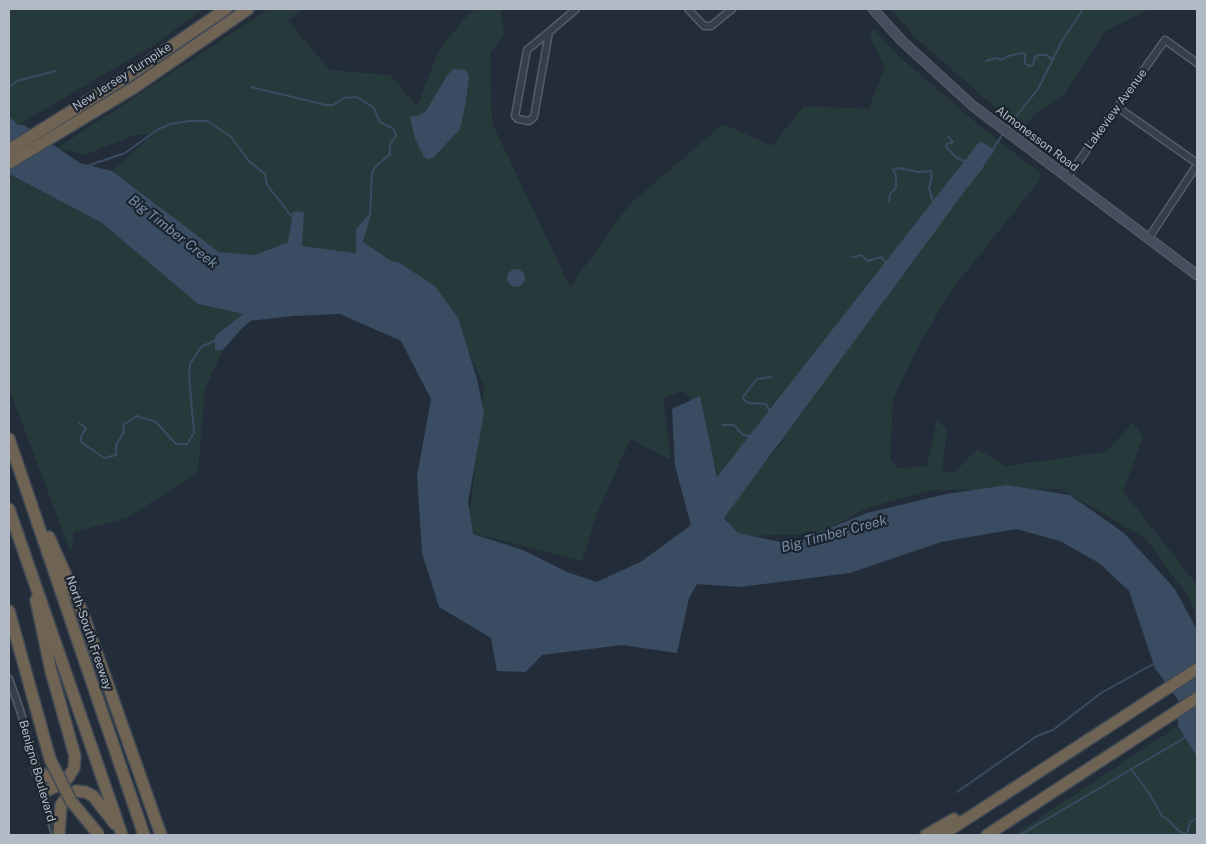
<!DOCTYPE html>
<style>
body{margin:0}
#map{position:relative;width:1206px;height:844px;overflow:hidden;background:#232d39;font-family:"Public Sans",sans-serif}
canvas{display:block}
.frame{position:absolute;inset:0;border:10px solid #b1bac5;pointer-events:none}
</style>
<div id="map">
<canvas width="1206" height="844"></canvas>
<div class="frame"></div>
</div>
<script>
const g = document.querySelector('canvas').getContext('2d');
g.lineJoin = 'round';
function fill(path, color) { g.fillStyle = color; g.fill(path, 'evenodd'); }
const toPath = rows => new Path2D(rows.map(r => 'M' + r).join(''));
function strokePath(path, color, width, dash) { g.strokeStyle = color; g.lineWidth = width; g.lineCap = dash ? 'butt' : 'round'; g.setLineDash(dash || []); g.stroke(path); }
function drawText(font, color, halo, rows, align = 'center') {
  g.font = font + ' "Public Sans",sans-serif'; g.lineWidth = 4.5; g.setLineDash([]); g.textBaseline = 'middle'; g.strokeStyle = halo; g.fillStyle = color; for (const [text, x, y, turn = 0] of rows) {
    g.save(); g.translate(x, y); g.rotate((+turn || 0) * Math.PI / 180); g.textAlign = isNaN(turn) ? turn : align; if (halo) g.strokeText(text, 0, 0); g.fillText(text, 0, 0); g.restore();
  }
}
const green = toPath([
 [9,9,203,9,154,45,18,125,9,116],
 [269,9,303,9,288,21,330,70,390,75,417,106,439,50,466,17,475,9,501,9,504,35,490,53,492,123,570,287,629,205,723,124,772,146,804,106,868,109,885,68,869,34,874,29,900,57,981,127,1040,173,1039,181,950,292,920,343,893,399,890,460,898,468,927,466,937,421,947,429,942,472,955,472,977,449,1006,466,1106,452,1133,423,1143,437,1123,491,1197,585,1197,620,1191,601,1146,539,1061,489,931,490,867,508,818,534,736,536,723,511,786,439,721,482,689,395,681,391,663,399,671,460,630,439,597,514,582,561,468,532,484,385,447,306,363,242,356,253,302,246,304,212,293,211,288,242,255,255,219,252,112,171,154,133,135,135,84,155,57,148],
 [890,9,1149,9,1104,32,1065,94,1037,112,1023,128,996,108,917,39],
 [10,175,102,223,198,304,243,314,215,349,223,350,205,389,198,472,127,518,74,532,71,553,9,388],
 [1178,726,1197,757,1197,835,1014,835]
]);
const water = toPath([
 [453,69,466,70,469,77,466,102,460,129,433,158,428,159,424,157,415,139,410,117,419,115,426,111,448,74],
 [9,116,18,125,24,125,80,163,112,171,219,252,255,255,288,242,293,211,304,212,302,246,356,253,356,229,372,211,363,242,391,261,398,262,435,286,458,318,477,379,484,413,468,502,473,534,523,550,567,572,597,582,642,561,691,525,675,466,672,409,700,396,717,477,980,141,995,150,724,518,738,533,790,544,867,513,946,494,1007,485,1070,495,1124,533,1175,589,1197,630,1197,757,1178,726,1178,700,1155,668,1129,591,1099,563,1060,541,1016,529,941,542,850,573,740,587,697,584,689,598,677,653,622,645,542,655,526,672,497,671,491,638,439,607,422,553,417,476,431,399,401,341,340,314,294,316,248,321,223,350,215,350,215,336,243,314,198,304,102,223,9,174],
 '507 278a9 9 0 1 1 18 0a9 9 0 1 1-18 0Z'
]);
const stream = toPath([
 [986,61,997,58,1002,60,1008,56,1022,53,1025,54,1025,63,1029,66,1033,65,1035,57,1039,55,1046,55,1053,60],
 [9,87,17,81,55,71],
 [251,87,326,105,333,105,344,98,357,97,374,108,380,122,394,129,396,136,390,144,390,154,376,166,372,173,370,215],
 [1007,128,1038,89,1062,41,1083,9],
 [948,136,953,142,947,144,946,147,957,158,965,161],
 [992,151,1004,132],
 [87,166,125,153,157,130,170,124,189,121,208,121,231,137,249,161,265,174,267,185,293,218],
 [968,186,983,166],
 [889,202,890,194,896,188,896,175,893,170,899,168,919,172,931,171,932,176,929,188,933,202],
 [853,257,861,255,868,261,881,257,886,262],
 [240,329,251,319],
 [770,411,766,404,749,403,745,401,743,397,757,379,771,377],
 [79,423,86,428,81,437,81,442,104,458,116,455,116,445,124,432,123,425,137,416,156,422,176,444,187,444,194,433,189,375,190,364,201,347,218,339],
 [723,425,734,425,743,435,751,436],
 [1131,769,1149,793,1162,816,1167,819,1180,832,1189,835],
 [957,792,1037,736,1053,730,1101,693,1155,663],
 [1187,834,1190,822,1197,818],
 [1020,835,1186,737]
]);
const minor = toPath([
 [688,9,704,26,711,26,732,9],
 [549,32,534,117,529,121,518,119,515,116,527,50,549,32],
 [549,32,576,9],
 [1117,107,1197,163],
 [1067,178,1165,40,1197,63],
 [1148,239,1197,165],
 [9,679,20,710,55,835]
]);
const secondary = toPath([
 [873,9,902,41,973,106,1197,275]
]);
const motorway = toPath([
 [9,150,128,76,226,9],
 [9,163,135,87,248,9],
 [9,439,144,835],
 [9,509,122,835],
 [49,537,83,614,161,835],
 [36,600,51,671,75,756,74,768,68,778,59,785,44,792],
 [9,611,50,759],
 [37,771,54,780,67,779],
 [59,835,61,805,69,794,76,791,85,792,93,796,115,824],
 [926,835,954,819],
 [942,835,1197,669],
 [987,835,1197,698]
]);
const motorwayBridge = toPath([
 [50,759,71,801,99,835]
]);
const streetNames = [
 ["New Jersey Turnpike",122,77,-33],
 ["Lakeview Avenue",1116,109,-54],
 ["Almonesson Road",1037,139,37],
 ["North-South Freeway",89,633,71],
 ["Benigno Boulevard",37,771,74]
];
const waterNames = [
 ["Big Timber Creek",173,232,38],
 ["Big Timber Creek",834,534,-15]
];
fill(green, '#263a3b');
fill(water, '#394c62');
strokePath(stream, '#394c62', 2);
strokePath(minor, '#545d67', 9);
strokePath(secondary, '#545d67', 11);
strokePath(motorway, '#414a54', 14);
strokePath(minor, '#363f49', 6);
strokePath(secondary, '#454e5c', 9);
strokePath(motorway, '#6f6354', 11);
strokePath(motorwayBridge, '#414a54', 14, []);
strokePath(motorwayBridge, '#6f6354', 11);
drawText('12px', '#b1bac5', '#1c242e', streetNames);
drawText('italic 14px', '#738ca8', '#1c242e', waterNames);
</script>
